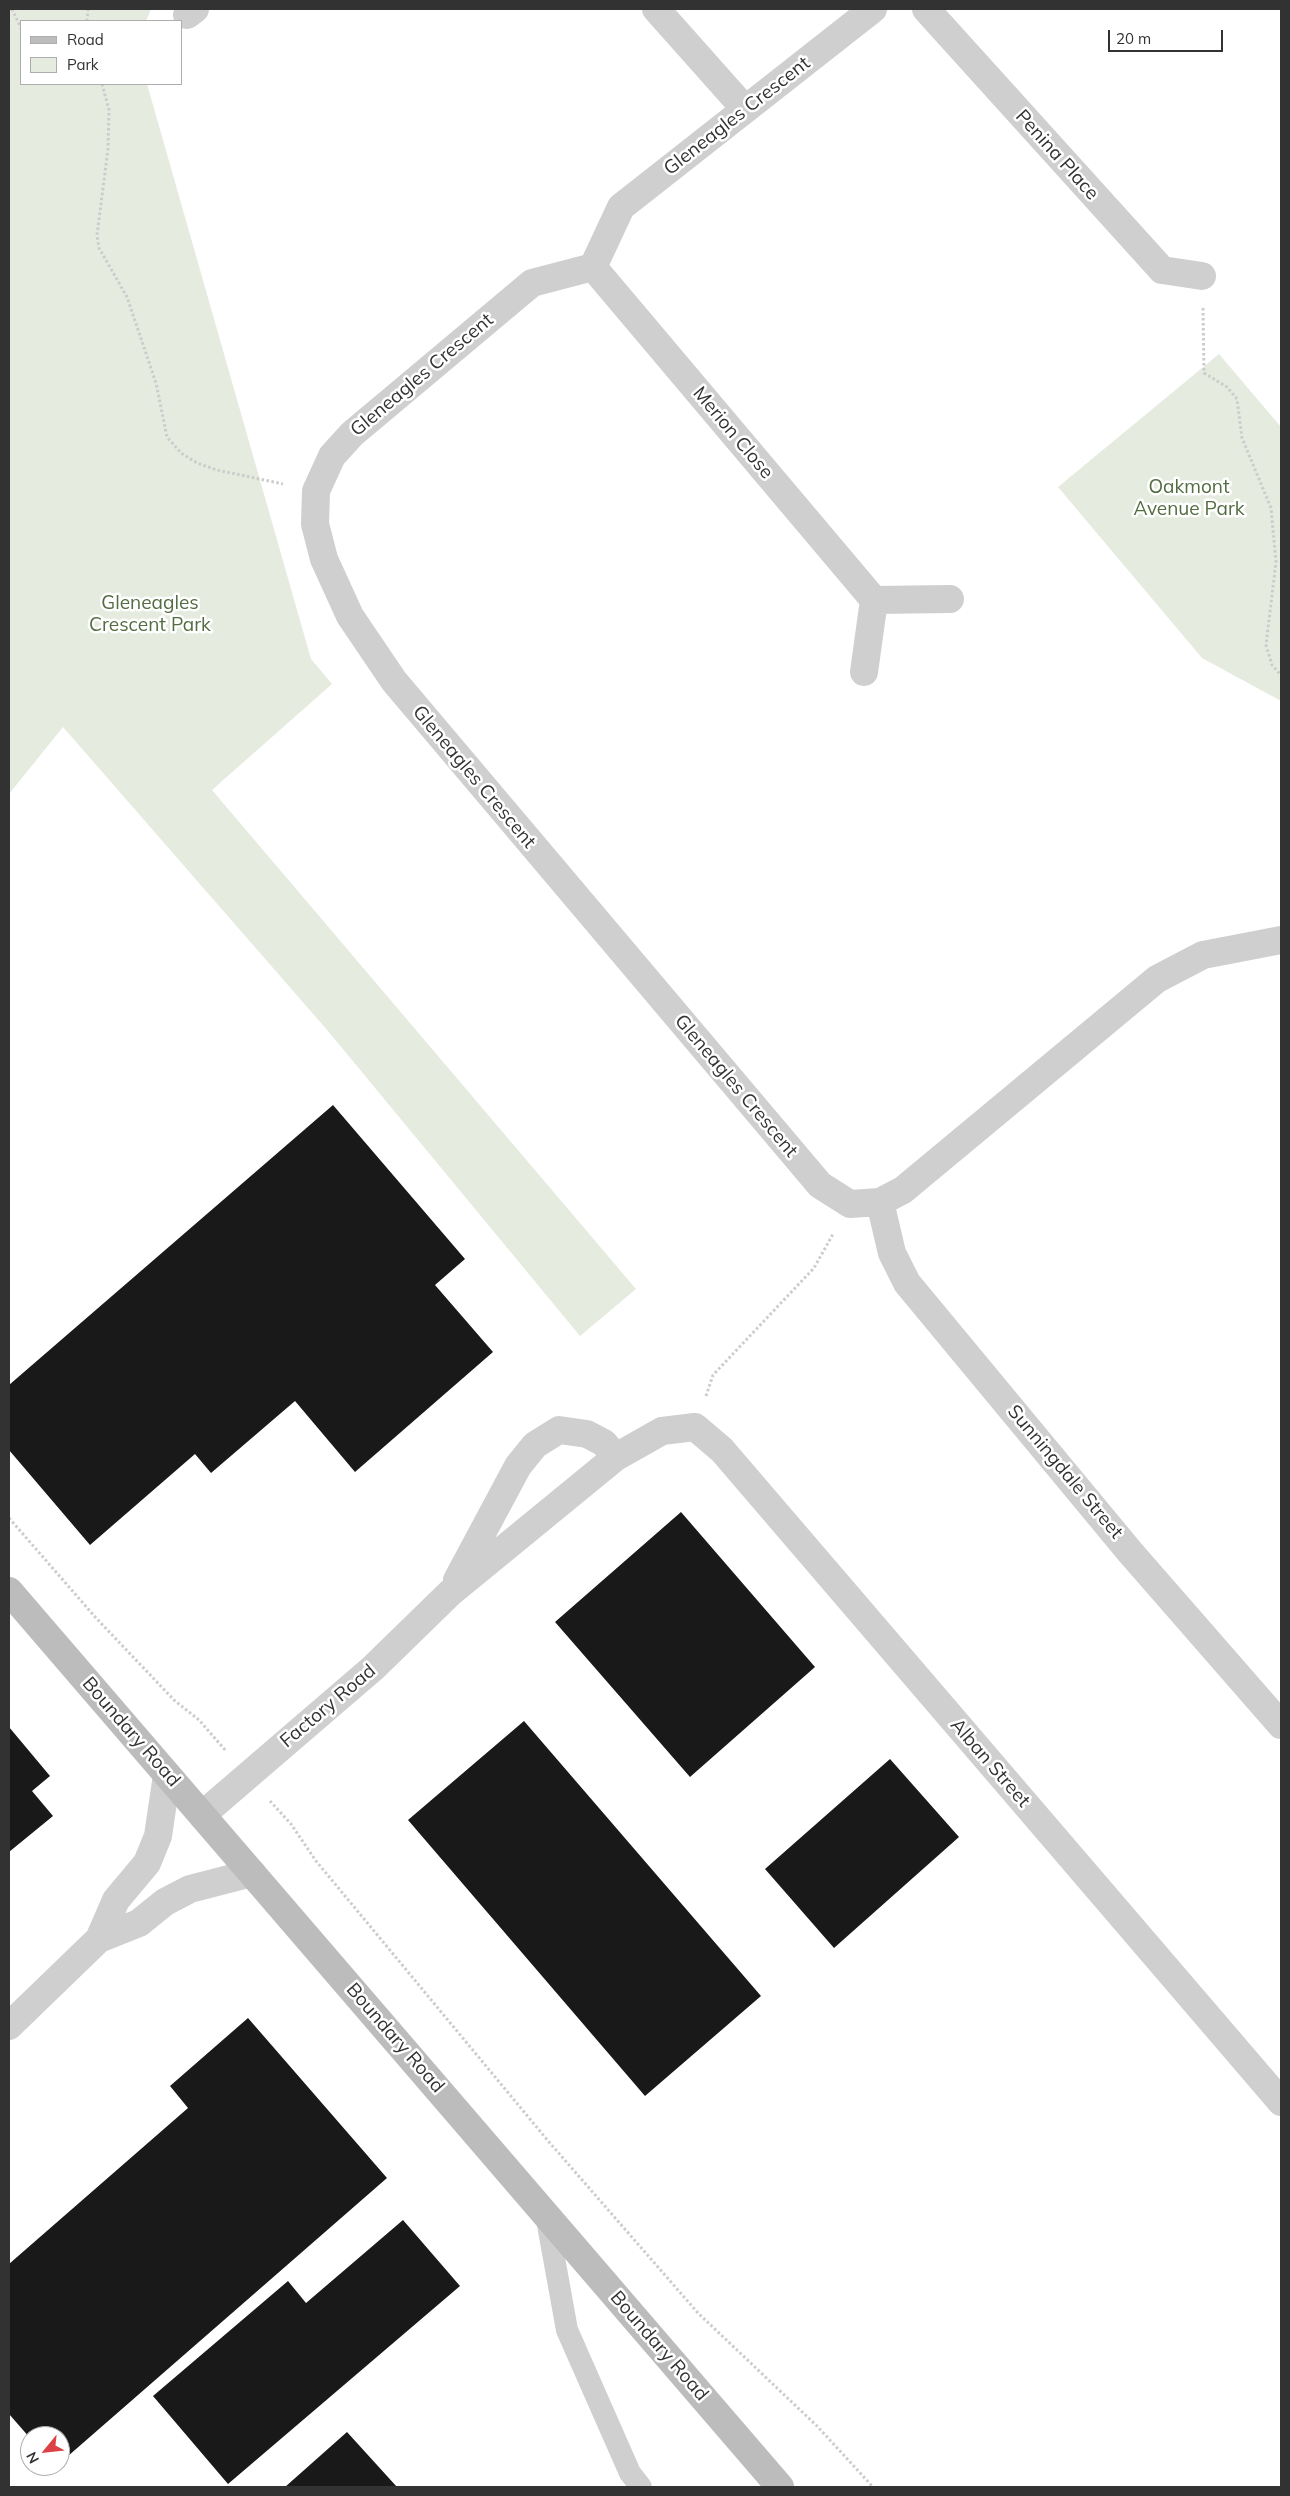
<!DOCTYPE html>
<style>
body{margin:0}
#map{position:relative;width:1290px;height:2496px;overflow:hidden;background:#fff;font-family:Mulish,sans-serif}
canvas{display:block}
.frame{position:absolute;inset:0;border:10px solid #323232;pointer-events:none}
.legend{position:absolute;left:20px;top:20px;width:162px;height:65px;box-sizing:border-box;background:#fff;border:1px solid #adadad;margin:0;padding:6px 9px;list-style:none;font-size:15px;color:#323232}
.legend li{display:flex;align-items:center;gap:10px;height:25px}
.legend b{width:25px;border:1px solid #adadad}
.north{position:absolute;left:20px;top:2426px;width:50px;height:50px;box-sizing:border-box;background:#fff;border:1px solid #adadad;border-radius:50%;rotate:242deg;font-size:14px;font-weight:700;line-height:20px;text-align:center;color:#323232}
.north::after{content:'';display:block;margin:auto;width:18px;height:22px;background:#dc4146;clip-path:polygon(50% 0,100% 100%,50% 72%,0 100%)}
.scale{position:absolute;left:1108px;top:30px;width:115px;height:22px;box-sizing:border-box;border:2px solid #323232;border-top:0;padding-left:6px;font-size:15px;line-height:18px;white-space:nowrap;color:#323232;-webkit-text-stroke:4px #fff;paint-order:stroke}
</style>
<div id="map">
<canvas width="1290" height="2496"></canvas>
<div class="frame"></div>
<ul class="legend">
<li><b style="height:6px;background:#bcbcbc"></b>Road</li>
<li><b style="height:14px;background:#e5ebde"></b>Park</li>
</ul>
<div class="north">N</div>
<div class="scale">20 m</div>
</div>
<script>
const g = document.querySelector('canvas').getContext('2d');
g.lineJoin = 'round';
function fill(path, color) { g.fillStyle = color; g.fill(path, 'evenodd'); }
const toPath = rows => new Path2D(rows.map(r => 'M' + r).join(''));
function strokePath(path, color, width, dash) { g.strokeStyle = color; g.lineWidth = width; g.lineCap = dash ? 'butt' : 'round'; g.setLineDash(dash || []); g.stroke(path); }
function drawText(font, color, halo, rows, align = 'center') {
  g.font = font + ' Mulish,sans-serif'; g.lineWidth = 5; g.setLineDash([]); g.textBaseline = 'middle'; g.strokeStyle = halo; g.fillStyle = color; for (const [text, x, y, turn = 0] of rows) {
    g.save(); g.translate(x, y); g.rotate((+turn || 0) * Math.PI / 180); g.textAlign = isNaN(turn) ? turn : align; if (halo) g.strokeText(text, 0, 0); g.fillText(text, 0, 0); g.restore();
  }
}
const green = toPath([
 [9,9,151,9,146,21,21,21,21,84,147,84,311,659,332,684,212,790,636,1289,580,1336,328,1031,63,727,9,794],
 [1219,354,1281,427,1281,701,1202,658,1058,487]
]);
const building = toPath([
 [333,1105,465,1259,435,1285,493,1352,355,1472,295,1401,211,1473,195,1454,90,1545,9,1450,9,1385],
 [681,1512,815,1667,690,1777,555,1622],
 [524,1721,761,1996,645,2096,408,1820],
 [9,1727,50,1776,32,1791,53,1816,9,1852],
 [890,1759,959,1837,834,1948,765,1869],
 [248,2018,387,2178,60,2463,60,2436,30,2436,30,2438,9,2414,9,2264,188,2108,170,2086],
 [403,2220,460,2286,228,2484,153,2396,288,2281,306,2303],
 [347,2432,397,2487,285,2487]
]);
const path = toPath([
 [12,9,21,28],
 [87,21,88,9],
 [102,84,109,110,108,149,97,235,99,248,127,297,156,383,167,437,181,453,197,463,217,470,283,484],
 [1203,308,1204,373,1227,387,1237,399,1242,438,1271,508,1276,562,1266,645,1272,665,1281,675],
 [706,1396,713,1375,814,1268,833,1234],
 [9,1518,96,1618,174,1700,199,1720,226,1751],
 [270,1801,291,1824,316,1861,549,2142,698,2313,817,2426,873,2487]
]);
const lane = toPath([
 [546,2214,567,2330,630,2473,641,2487]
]);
const street = toPath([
 [656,9,745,109],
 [873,9,621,207,593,267,532,283,352,434,332,456,316,491,315,524,324,559,350,616,394,681,820,1185,850,1204,880,1202,903,1190,1157,979,1203,955,1281,940],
 [926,9,1162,270,1202,276],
 [187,15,195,9],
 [593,267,874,600],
 [864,672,874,600,950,599],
 [880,1202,892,1253,907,1283,1130,1552,1281,1725],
 [457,1580,518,1466,535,1445,559,1430,587,1434,604,1443,616,1457],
 [202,1815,373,1668,450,1593,616,1457,662,1431,695,1427,722,1450,1281,2102],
 [99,1939,116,1900,147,1863,158,1836,167,1775],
 [9,2026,99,1939,139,1923,165,1902,190,1889,252,1873]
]);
const secondary = toPath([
 [9,1591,780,2487]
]);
const streetNames = [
 ["Gleneagles Crescent",737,116,-38],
 ["Penina Place",1057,155,48],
 ["Gleneagles Crescent",422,375,-40],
 ["Merion Close",733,433,50],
 ["Gleneagles Crescent",474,777,50],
 ["Gleneagles Crescent",736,1086,50],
 ["Sunningdale Street",1065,1472,50],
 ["Factory Road",328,1706,-40],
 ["Boundary Road",131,1732,49],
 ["Alban Street",990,1763,49],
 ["Boundary Road",395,2038,49],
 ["Boundary Road",659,2346,49]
];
const parkNames = [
 ["Oakmont",1189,487],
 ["Avenue Park",1189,509],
 ["Gleneagles",150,603],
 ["Crescent Park",150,625]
];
fill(green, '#e5ebde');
fill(building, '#191919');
strokePath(path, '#ccc', 3, [2.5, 2.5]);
strokePath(lane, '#cfcfcf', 22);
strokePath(street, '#cfcfcf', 28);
strokePath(secondary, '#bcbcbc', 28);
drawText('19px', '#323232', '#fff', streetNames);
drawText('19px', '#536c41', '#fff', parkNames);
</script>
